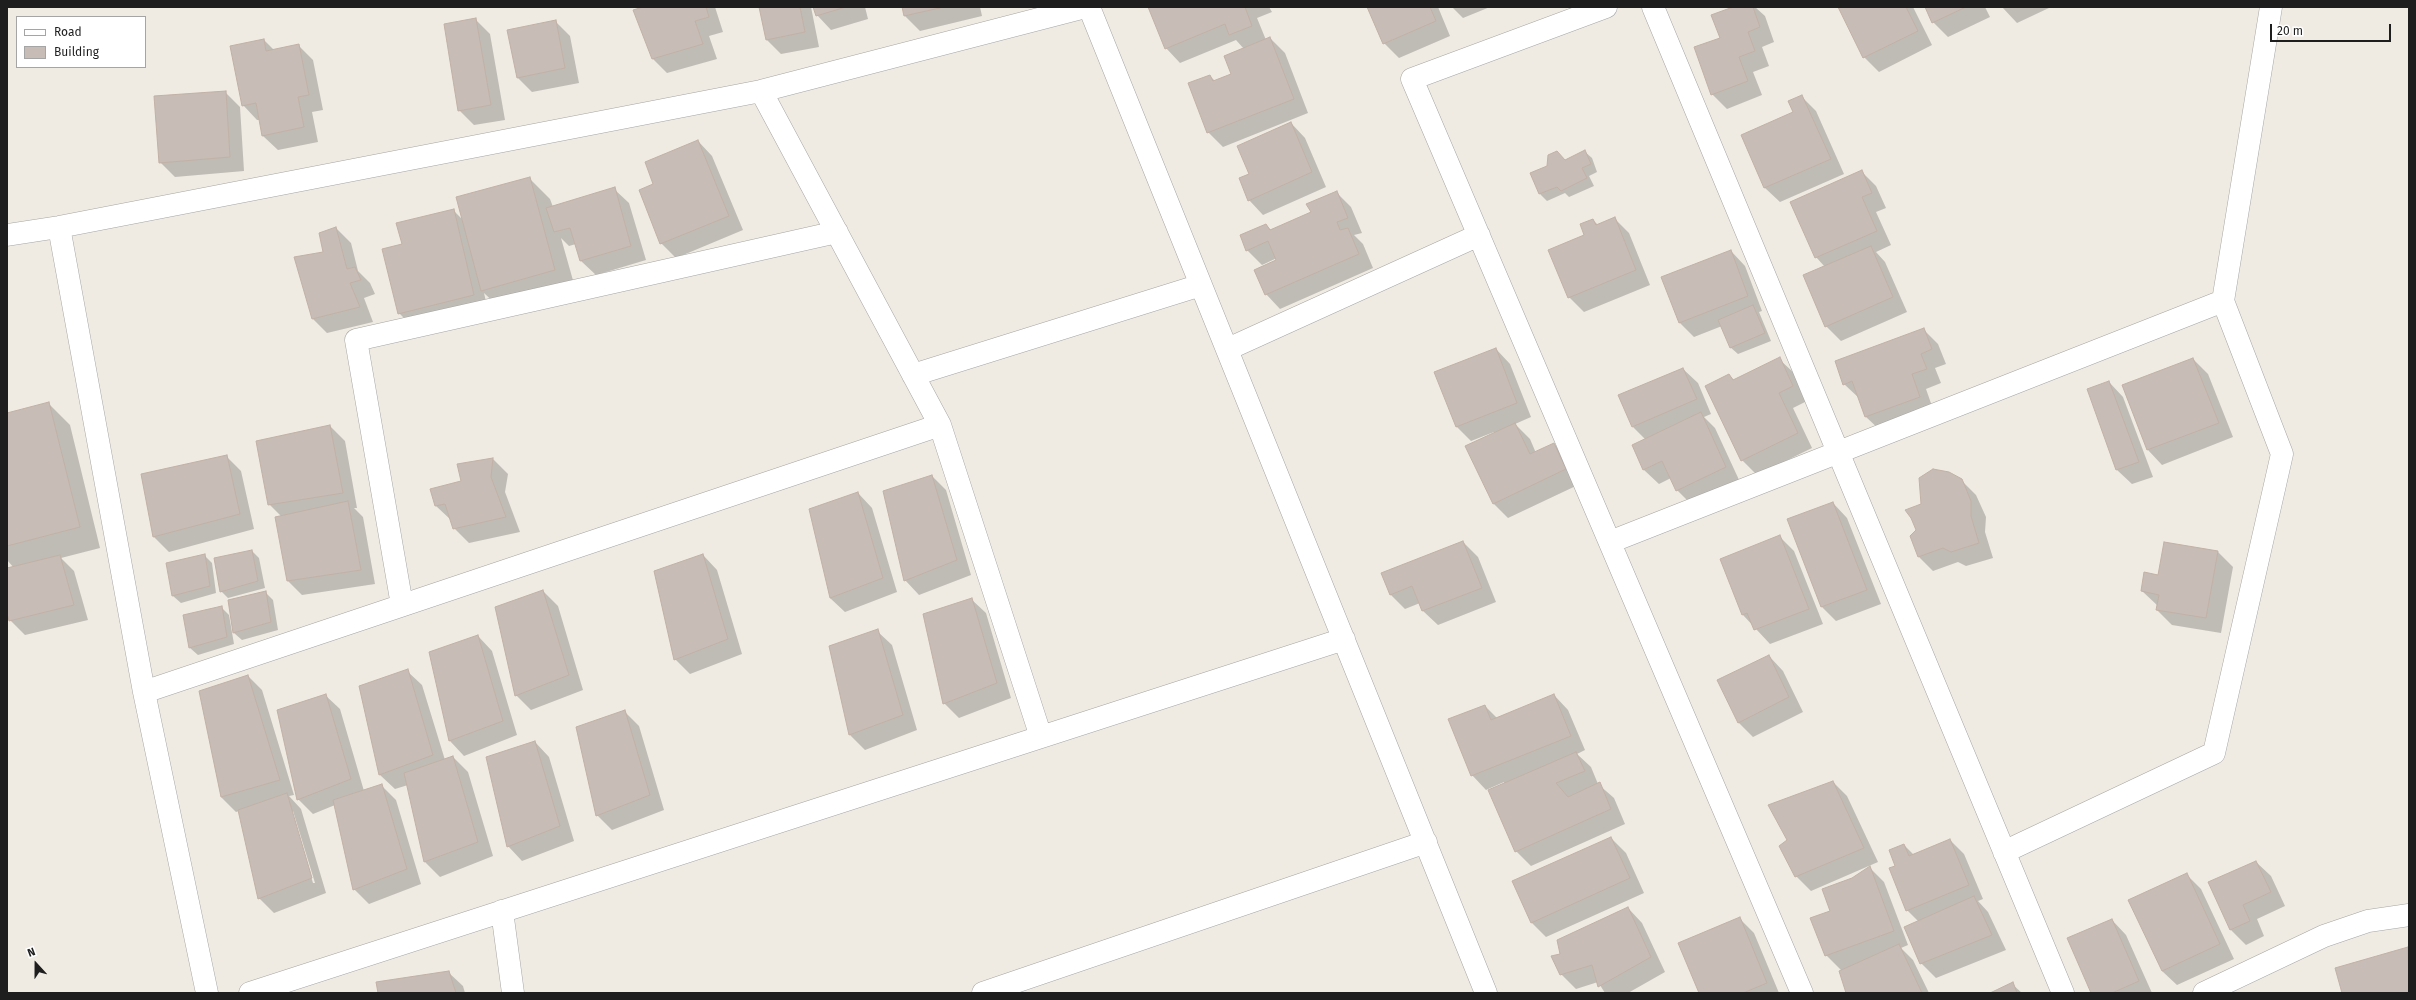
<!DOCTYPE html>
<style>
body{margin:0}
#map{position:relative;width:2416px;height:1000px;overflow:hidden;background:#efebe3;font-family:"Fira Sans",sans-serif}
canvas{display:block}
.frame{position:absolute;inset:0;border:8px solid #1e1e1e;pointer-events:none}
.legend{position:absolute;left:16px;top:16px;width:130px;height:52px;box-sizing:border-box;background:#fff;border:1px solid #a5a5a5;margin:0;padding:5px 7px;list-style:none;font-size:12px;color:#1e1e1e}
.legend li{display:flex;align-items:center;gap:8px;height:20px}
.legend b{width:20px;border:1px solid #a5a5a5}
.north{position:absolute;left:16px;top:944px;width:40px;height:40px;-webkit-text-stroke:3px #fff;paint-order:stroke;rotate:339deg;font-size:11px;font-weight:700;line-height:16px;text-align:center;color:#1e1e1e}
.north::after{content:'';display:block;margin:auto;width:14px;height:18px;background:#1e1e1e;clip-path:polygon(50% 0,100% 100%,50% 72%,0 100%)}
.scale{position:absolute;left:2270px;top:24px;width:121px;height:18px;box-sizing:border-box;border:2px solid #1e1e1e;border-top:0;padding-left:5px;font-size:12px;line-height:14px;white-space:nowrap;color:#1e1e1e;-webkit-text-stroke:3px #fff;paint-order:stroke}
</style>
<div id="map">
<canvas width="2416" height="1000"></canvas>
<div class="frame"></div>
<ul class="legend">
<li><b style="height:5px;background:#fff"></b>Road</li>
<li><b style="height:11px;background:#c7bdb6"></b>Building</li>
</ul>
<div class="north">N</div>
<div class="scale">20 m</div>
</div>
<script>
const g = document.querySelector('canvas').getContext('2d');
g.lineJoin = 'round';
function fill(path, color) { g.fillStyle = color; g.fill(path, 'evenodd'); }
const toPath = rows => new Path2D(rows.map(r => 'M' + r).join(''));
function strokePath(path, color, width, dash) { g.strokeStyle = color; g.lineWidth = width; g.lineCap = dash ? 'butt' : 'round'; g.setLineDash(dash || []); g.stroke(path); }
const shadow = toPath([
 [647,7,715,7,723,32,709,36,717,59,667,73,652,58],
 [760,7,811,7,819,47,781,54,767,40],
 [815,7,865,7,868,19,831,30,817,15],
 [903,7,980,7,982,16,920,31,905,16],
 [1149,7,1269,7,1272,12,1257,18,1266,40,1270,38,1285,53,1308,113,1223,147,1208,132,1210,76,1215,81,1232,74,1244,49,1236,40,1180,63,1166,48],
 [1369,7,1438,7,1450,36,1399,58,1384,43],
 [1452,7,1490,7,1463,18],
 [1736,7,1755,7,1765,16,1774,42,1762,47,1769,66,1753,72,1762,95,1727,109,1712,94,1721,38],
 [1839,7,1913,7,1932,45,1879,72,1864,57],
 [1926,7,1985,7,1990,17,1948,37,1933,22],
 [2002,7,2051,7,2017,23],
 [475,19,490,34,505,120,474,125,459,110],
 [555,21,570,36,579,83,532,92,518,78],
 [264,40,274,50,298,45,313,60,323,110,312,112,318,142,278,150,263,136,260,120,257,120,243,105],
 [225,92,240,107,244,171,175,177,160,162],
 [1802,97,1816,111,1844,174,1780,202,1765,188,1742,136,1795,113],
 [1291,123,1305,138,1326,187,1263,215,1249,200,1250,174],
 [698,141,712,156,743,230,676,258,661,243,655,185],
 [1584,151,1592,158,1597,172,1589,176,1594,186,1569,197,1565,193,1547,201,1540,194],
 [1861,171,1876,186,1886,208,1876,212,1891,245,1876,252,1885,262,1907,312,1841,341,1826,326,1825,267,1816,257],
 [529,178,550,199,553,207,614,189,629,203,646,260,596,275,581,261,576,244,569,246,561,238,576,291,503,311,484,293,488,310,414,328,399,313,403,245,453,210,462,219],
 [1336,192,1351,207,1362,233,1354,235,1363,244,1373,268,1280,309,1266,294,1278,261,1277,258,1262,265,1247,250,1266,225,1272,231,1313,212],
 [1614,218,1629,233,1650,285,1584,312,1569,297,1585,236,1593,220,1598,225],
 [336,228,351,243,358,271,370,283,375,294,364,298,373,322,327,333,312,318,324,253],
 [1731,251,1745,266,1762,311,1759,312,1771,341,1738,354,1730,347,1722,326,1694,337,1679,322],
 [1923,329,1938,344,1946,364,1935,368,1941,383,1926,389,1934,412,1881,431,1866,417,1860,399,1844,384],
 [1496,349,1510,364,1531,417,1515,424,1530,439,1536,453,1554,444,1569,459,1580,484,1508,518,1493,503,1494,432,1471,441,1456,426],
 [1779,359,1794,373,1807,401,1793,408,1812,448,1757,475,1742,460,1729,375,1735,381],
 [2193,359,2208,374,2233,437,2162,465,2148,450,2123,386],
 [1683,369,1698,383,1711,414,1704,417,1715,428,1740,482,1692,505,1677,490,1671,478,1659,484,1644,470,1633,446,1646,440,1633,427],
 [2109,382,2123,397,2153,477,2132,484,2117,470],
 [49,404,70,425,100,548,61,558,74,571,88,620,25,635,10,620,7,609,7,569,14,568,7,560,7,414],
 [330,426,345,441,357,508,354,508,363,517,375,584,302,595,288,581,282,517,269,504],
 [226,456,241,471,254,529,169,552,154,537,142,474],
 [493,459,508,474,505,492,520,532,469,543,454,528,451,520,436,506,462,482,458,465],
 [932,476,946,490,971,575,919,595,905,580],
 [1961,480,1976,495,1986,517,1985,532,1993,558,1966,566,1958,562,1933,571,1919,557,1917,530,1922,505],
 [858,493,872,508,897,592,845,612,830,598],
 [1833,503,1847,518,1881,604,1836,621,1822,607],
 [1779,536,1794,551,1823,624,1770,644,1743,615],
 [1463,542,1478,557,1496,602,1438,625,1423,611,1420,603,1405,609,1390,594],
 [2165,543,2218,552,2233,567,2221,633,2172,625,2157,610,2158,606,2142,591,2159,576],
 [252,551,259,558,265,588,228,598,221,591,215,559],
 [204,555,212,563,216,593,181,603,173,596,167,564],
 [703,555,717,570,742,654,690,674,675,659],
 [543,591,558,606,583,690,531,710,516,695],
 [265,592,273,600,278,630,242,640,234,633,229,601],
 [971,599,986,613,1011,698,959,718,944,703],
 [221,607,229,615,234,644,198,655,190,648],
 [877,631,892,645,917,730,865,750,850,735,830,647],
 [478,636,492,651,517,735,464,756,450,741,430,652],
 [1769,656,1783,671,1803,712,1753,737,1738,722],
 [407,671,422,685,445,760,453,757,468,772,493,856,440,877,425,862,408,785,395,789,380,775,360,687],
 [248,676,262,690,294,795,289,796,301,809,326,893,274,913,259,898,239,811,236,812,221,797,200,692],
 [291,811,293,811,315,883,313,883],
 [325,695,340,709,364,791,381,785,396,800,421,884,369,904,354,889,335,805,313,814,298,799],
 [1554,695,1568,710,1585,750,1577,754,1591,767,1598,784,1614,798,1625,824,1531,866,1516,851,1504,782,1486,790,1472,775,1485,706,1497,718],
 [624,711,639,726,664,810,612,830,597,815],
 [535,742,549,757,574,841,522,861,508,846],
 [1833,782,1847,796,1878,862,1811,891,1796,876,1789,840],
 [1611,838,1626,853,1644,893,1546,937,1531,922],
 [1950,840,1964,854,1983,899,1978,901,1988,912,2006,950,1936,978,1921,963,1919,922,1907,910,1897,867,1904,845,1914,855],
 [2256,862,2271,876,2285,906,2257,919,2264,936,2246,945,2231,930,2209,883],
 [1870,868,1884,882,1908,945,1901,948,1913,960,1929,993,1847,993,1842,971,1826,955,1831,911,1853,879],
 [2186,874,2201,889,2234,959,2177,985,2162,971],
 [1628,908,1642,923,1665,972,1628,993,1605,993,1598,982,1576,989,1561,974,1562,954],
 [1739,918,1754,933,1779,993,1700,993],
 [2112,920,2126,935,2152,993,2092,993],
 [2408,948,2409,993,2343,993,2336,969],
 [448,972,463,986,465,993,379,993],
 [2012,984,2022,993,1992,993]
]);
const building = toPath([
 [643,7,706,7,709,17,695,21,703,44,652,59,633,10,643,7],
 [759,7,800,7,805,32,766,40,759,7],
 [813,7,846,7,816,16,813,7],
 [902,7,944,7,904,16,902,7],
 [1148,7,1245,7,1252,26,1229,35,1225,24,1165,49,1148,7],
 [1367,7,1430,7,1436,21,1383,44,1367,7],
 [1733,7,1753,7,1760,27,1748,32,1755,51,1739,57,1748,81,1711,95,1694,47,1720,38,1711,15,1733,7],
 [1838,7,1906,7,1918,31,1863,58,1838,7],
 [1925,7,1966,7,1932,23,1925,7],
 [476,18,491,105,458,111,444,24,476,18],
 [556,20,565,68,517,78,507,30,556,20],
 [1270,37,1294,99,1207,133,1188,83,1210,75,1213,81,1231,74,1224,56,1270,37],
 [264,39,266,51,299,44,309,95,298,97,304,127,262,136,256,103,242,106,230,46,264,39],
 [226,91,230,157,159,163,154,96,226,91],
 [1802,95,1831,159,1764,188,1741,135,1793,112,1788,101,1802,95],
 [1291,122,1312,172,1248,201,1239,178,1249,174,1237,146,1291,122],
 [698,140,729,216,660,244,639,190,653,184,645,162,698,140],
 [1585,150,1591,164,1582,168,1587,178,1561,191,1557,187,1539,194,1530,173,1547,166,1548,155,1557,151,1565,160,1585,150],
 [1862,170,1872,193,1862,197,1877,231,1815,258,1790,202,1862,170],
 [530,177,555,270,481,291,456,197,530,177],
 [615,187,631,246,580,261,570,228,554,232,546,208,615,187],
 [1337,191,1348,218,1337,222,1340,230,1348,228,1359,254,1265,295,1254,270,1276,260,1268,241,1246,251,1240,235,1266,224,1270,230,1311,212,1306,204,1337,191],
 [454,209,474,295,398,314,382,249,402,244,396,223,454,209],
 [1615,217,1636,270,1568,298,1548,250,1584,235,1580,224,1593,219,1596,225,1615,217],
 [336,227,347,269,355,267,361,280,350,283,360,307,312,319,294,257,323,252,319,233,336,227],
 [1871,246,1893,297,1825,327,1803,275,1871,246],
 [1731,250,1748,296,1679,323,1661,277,1731,250],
 [1753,305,1765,333,1730,348,1718,320,1753,305],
 [1924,328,1932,349,1921,354,1927,369,1912,374,1920,397,1865,417,1852,381,1843,385,1835,361,1924,328],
 [1496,348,1517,403,1456,427,1434,372,1496,348],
 [1780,357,1793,386,1779,393,1798,433,1741,461,1705,386,1729,374,1733,380,1780,357],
 [2193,358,2219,423,2147,450,2122,385,2193,358],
 [1683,368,1697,399,1632,427,1618,395,1683,368],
 [2109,381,2139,462,2116,470,2087,389,2109,381],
 [49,402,80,527,7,546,7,413,49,402],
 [1701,412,1726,467,1676,491,1662,461,1643,470,1632,445,1701,412],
 [1515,423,1530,454,1554,443,1566,469,1493,504,1465,446,1515,423],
 [330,425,343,493,268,505,256,441,330,425],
 [227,455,240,514,153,537,141,474,227,455],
 [493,458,491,477,506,517,453,529,445,504,435,506,430,489,461,481,457,464,493,458],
 [1933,469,1949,472,1962,479,1971,501,1971,516,1979,543,1951,552,1943,548,1918,557,1910,536,1916,530,1911,518,1905,510,1921,504,1919,478,1933,469],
 [932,475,957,560,904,581,883,491,932,475],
 [858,492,883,578,830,598,809,509,858,492],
 [348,501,361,570,287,581,275,517,348,501],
 [1833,502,1867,590,1821,607,1787,519,1833,502],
 [1780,535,1809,609,1754,630,1747,613,1742,615,1720,559,1780,535],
 [1463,541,1482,588,1422,611,1412,586,1390,595,1381,573,1463,541],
 [2164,542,2218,551,2206,618,2156,610,2159,595,2141,591,2144,572,2158,575,2164,542],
 [252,550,258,581,220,592,214,558,252,550],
 [205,554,210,586,172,596,166,563,205,554],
 [703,554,728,639,674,660,654,571,703,554],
 [60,555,74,605,9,621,7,613,7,568,60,555],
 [543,590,569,675,515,696,495,607,543,590],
 [266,591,271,622,233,633,228,600,266,591],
 [972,598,997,683,943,704,923,614,972,598],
 [222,606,227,637,189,648,183,615,222,606],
 [878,629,903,715,849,735,829,646,878,629],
 [478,635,503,721,449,741,429,652,478,635],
 [1769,655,1789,697,1738,723,1717,680,1769,655],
 [408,669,433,755,379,775,359,686,408,669],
 [248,675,280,780,221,797,199,691,248,675],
 [326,694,351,779,297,800,277,710,326,694],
 [1554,694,1571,736,1471,776,1448,719,1485,705,1491,720,1554,694],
 [625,710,650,795,596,816,576,727,625,710],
 [535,741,560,826,507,847,486,757,535,741],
 [1576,752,1585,771,1556,783,1568,797,1600,782,1611,809,1515,852,1488,790,1576,752],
 [453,756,478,842,424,862,404,773,453,756],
 [1833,781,1864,848,1795,877,1779,846,1787,840,1768,805,1833,781],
 [382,784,407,869,353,890,333,800,382,784],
 [287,793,312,878,258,899,238,810,287,793],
 [1611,837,1630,878,1531,923,1512,881,1611,837],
 [1950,839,1969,885,1906,911,1889,868,1895,866,1889,850,1904,844,1909,856,1950,839],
 [2256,861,2271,892,2243,905,2250,921,2230,930,2208,882,2256,861],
 [1870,866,1894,931,1825,956,1810,918,1830,911,1822,889,1852,878,1870,866],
 [2187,873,2220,944,2162,971,2128,900,2187,873],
 [1974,896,1992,935,1920,964,1904,927,1974,896],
 [1628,907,1651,957,1598,987,1592,965,1560,975,1551,956,1560,954,1557,940,1628,907],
 [1740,917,1767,983,1743,993,1699,993,1678,943,1740,917],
 [2112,919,2139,981,2112,993,2091,993,2067,938,2112,919],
 [1899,944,1922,993,1846,993,1839,971,1899,944],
 [2408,947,2409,993,2342,993,2335,968,2408,947],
 [449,971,456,993,378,993,376,982,449,971],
 [2013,982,2017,993,1990,993,2013,982]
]);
const minor = toPath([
 [1089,7,1486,993],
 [1606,7,1412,79,1802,993],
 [1653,7,2063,993],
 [761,91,940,425,1041,737],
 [59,227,144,692,207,993],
 [7,235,59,227,761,91,1085,7],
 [2223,301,2271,7],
 [1228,349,1479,235],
 [913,375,1201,285],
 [1610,542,2223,301,2282,454,2214,753,2004,852],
 [402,605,356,340,837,232],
 [144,692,940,425],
 [502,911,513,993],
 [250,993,1344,639],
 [983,993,1426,842],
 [2204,993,2324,936,2368,921,2409,915]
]);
fill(shadow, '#0003');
fill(building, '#c7bdb6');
strokePath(building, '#c1b0a5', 1);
strokePath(minor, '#a5a5a5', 23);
strokePath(minor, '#fff', 22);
</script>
